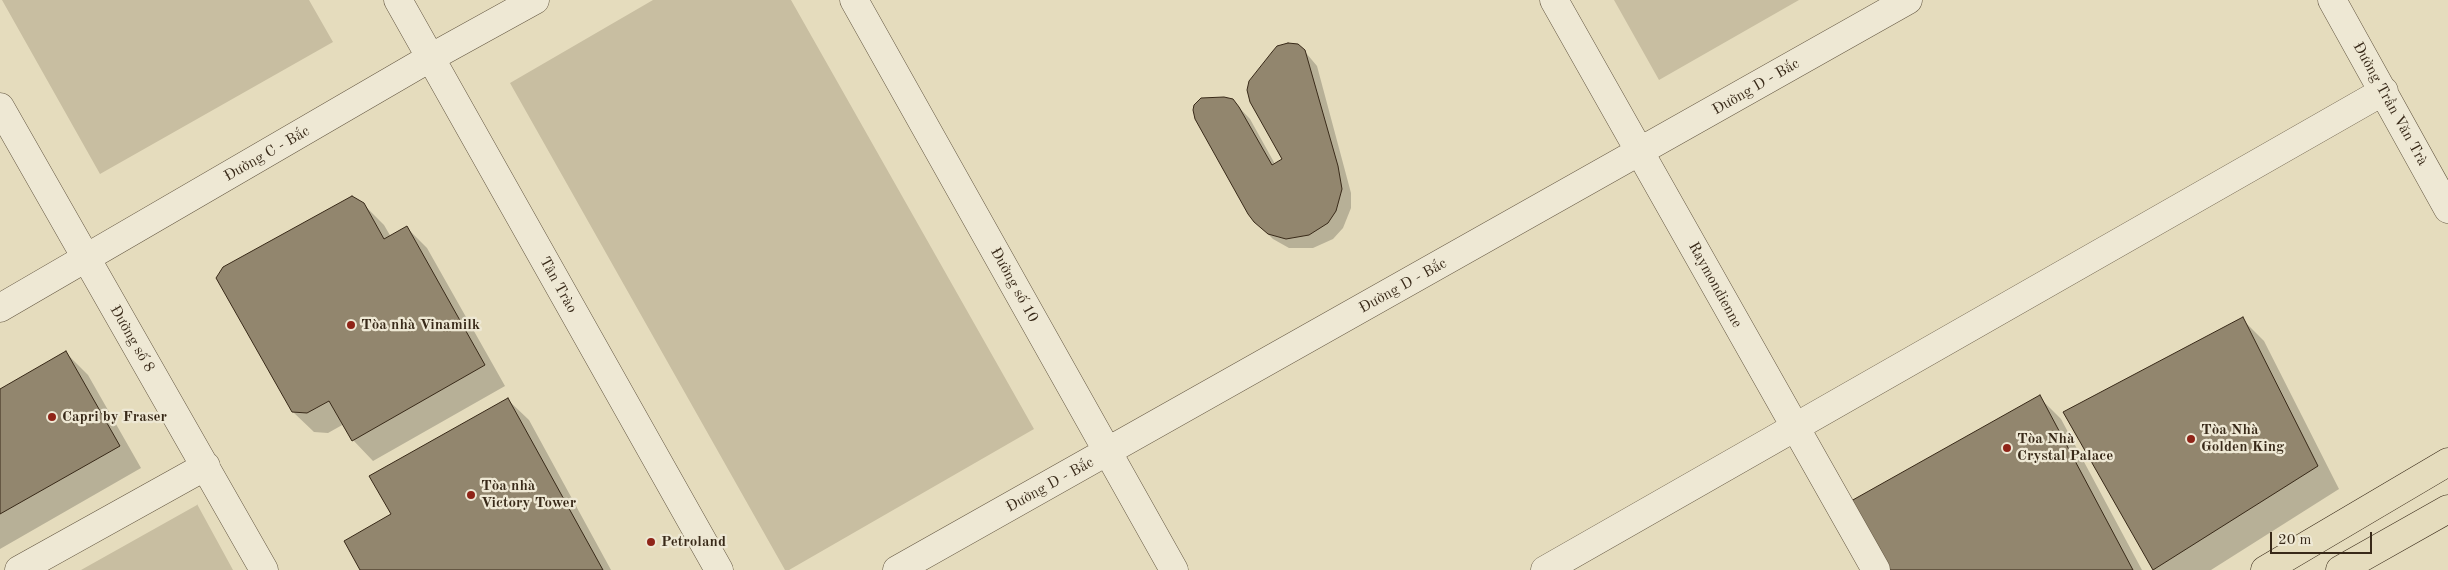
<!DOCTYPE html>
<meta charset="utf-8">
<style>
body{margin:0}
#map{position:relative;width:2448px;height:570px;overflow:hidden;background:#e5dcbd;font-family:"Old Standard TT",serif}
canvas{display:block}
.scale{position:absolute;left:2270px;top:532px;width:102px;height:22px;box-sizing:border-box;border:2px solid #382918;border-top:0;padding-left:6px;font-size:15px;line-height:18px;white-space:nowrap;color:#382918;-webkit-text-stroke:4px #eee8d4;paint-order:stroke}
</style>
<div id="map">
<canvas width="2448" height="570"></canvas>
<div class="scale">20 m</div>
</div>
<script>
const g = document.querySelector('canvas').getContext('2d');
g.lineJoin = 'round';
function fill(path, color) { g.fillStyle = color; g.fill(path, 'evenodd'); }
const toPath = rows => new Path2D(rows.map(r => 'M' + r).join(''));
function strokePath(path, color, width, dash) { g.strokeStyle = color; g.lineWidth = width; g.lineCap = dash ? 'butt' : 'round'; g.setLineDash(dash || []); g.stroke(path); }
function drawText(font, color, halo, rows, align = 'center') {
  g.font = font + ' "Old Standard TT",serif'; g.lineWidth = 4.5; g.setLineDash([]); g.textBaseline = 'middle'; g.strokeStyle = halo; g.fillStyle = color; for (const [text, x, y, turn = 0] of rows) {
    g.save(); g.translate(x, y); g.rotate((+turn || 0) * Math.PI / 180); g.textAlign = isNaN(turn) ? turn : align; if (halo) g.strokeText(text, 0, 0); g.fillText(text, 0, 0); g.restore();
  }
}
const green = toPath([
 [2,0,309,0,333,42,100,174],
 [653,0,791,0,1034,429,789,570,785,570,510,83],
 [1614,0,1799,0,1659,80],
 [197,504,233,570,81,570,197,505]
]);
const shadow = toPath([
 [1301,47,1317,66,1351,193,1351,208,1343,228,1333,239,1313,248,1289,248,1273,239,1262,228,1232,100,1250,119,1275,164,1284,159],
 [363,204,384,225,391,237,407,228,427,248,505,386,373,461,353,440,344,424,328,433,314,432,293,412],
 [2242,319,2264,341,2339,489,2211,570,2154,570,2064,413],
 [66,353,88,375,141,468,0,549,0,391],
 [2039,397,2061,419,2142,570,1891,570],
 [508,400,529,420,611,570,361,570,392,515]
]);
const building = toPath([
 [1288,43,1298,44,1305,50,1338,166,1342,189,1336,211,1328,223,1309,235,1286,239,1268,234,1254,222,1248,214,1195,119,1193,110,1194,105,1201,98,1224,97,1233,99,1239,107,1272,165,1282,159,1250,102,1247,90,1249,81,1272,52,1277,46,1288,43],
 [352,196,364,203,384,239,407,226,485,365,352,441,329,401,307,413,292,412,216,278,223,267,352,196],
 [2243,317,2318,466,2153,570,2063,412,2243,317],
 [66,351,120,446,0,514,0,389,66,351],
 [2040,395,2133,570,1890,570,1851,501,2040,395],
 [508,398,603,570,360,570,344,541,391,514,369,476,508,398]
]);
const minor = toPath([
 [398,0,719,570],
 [854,0,1174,570],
 [1554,0,1876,570],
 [2332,0,2448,209],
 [0,107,264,570],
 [0,308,430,58,535,0],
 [19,570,206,466],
 [897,570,1908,0],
 [1545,570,2384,91]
]);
const major = toPath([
 [2265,570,2448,462],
 [2340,570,2448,509]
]);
const markers = [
 [351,325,5,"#8f2418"],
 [52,417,5,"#8f2418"],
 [2191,439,5,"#8f2418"],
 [2007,448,5,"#8f2418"],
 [471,495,5,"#8f2418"],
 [651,542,5,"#8f2418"]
];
const streetNames = [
 ["Đường D - Bắc",1756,87,-30],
 ["Đường Trần Văn Trà",2390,104,61],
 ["Đường C - Bắc",267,154,-30],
 ["Tân Trào",558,285,61],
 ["Đường số 10",1014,285,61],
 ["Raymondienne",1715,285,61],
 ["Đường D - Bắc",1403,286,-29],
 ["Đường số 8",132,339,60],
 ["Đường D - Bắc",1050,485,-29]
];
const poiNames = [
 ["Tòa nhà Vinamilk",361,325],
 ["Capri by Fraser",62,417],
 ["Tòa Nhà",2201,430],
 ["Golden King",2201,447],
 ["Tòa Nhà",2017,439],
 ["Crystal Palace",2017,456],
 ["Tòa nhà",481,486],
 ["Victory Tower",481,503],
 ["Petroland",661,542]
];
fill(green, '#c8bea1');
fill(shadow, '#0003');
fill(building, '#92866e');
strokePath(building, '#382918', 1);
strokePath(minor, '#635641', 29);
strokePath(major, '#382918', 29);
strokePath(minor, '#eee8d4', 28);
strokePath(major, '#e5dcbd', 28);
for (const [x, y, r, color] of markers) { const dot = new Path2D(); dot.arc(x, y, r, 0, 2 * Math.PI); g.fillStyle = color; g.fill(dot); strokePath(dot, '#eee8d4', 2); }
drawText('15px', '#382918', '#eee8d4', streetNames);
drawText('bold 15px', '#382918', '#eee8d4', poiNames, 'left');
</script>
